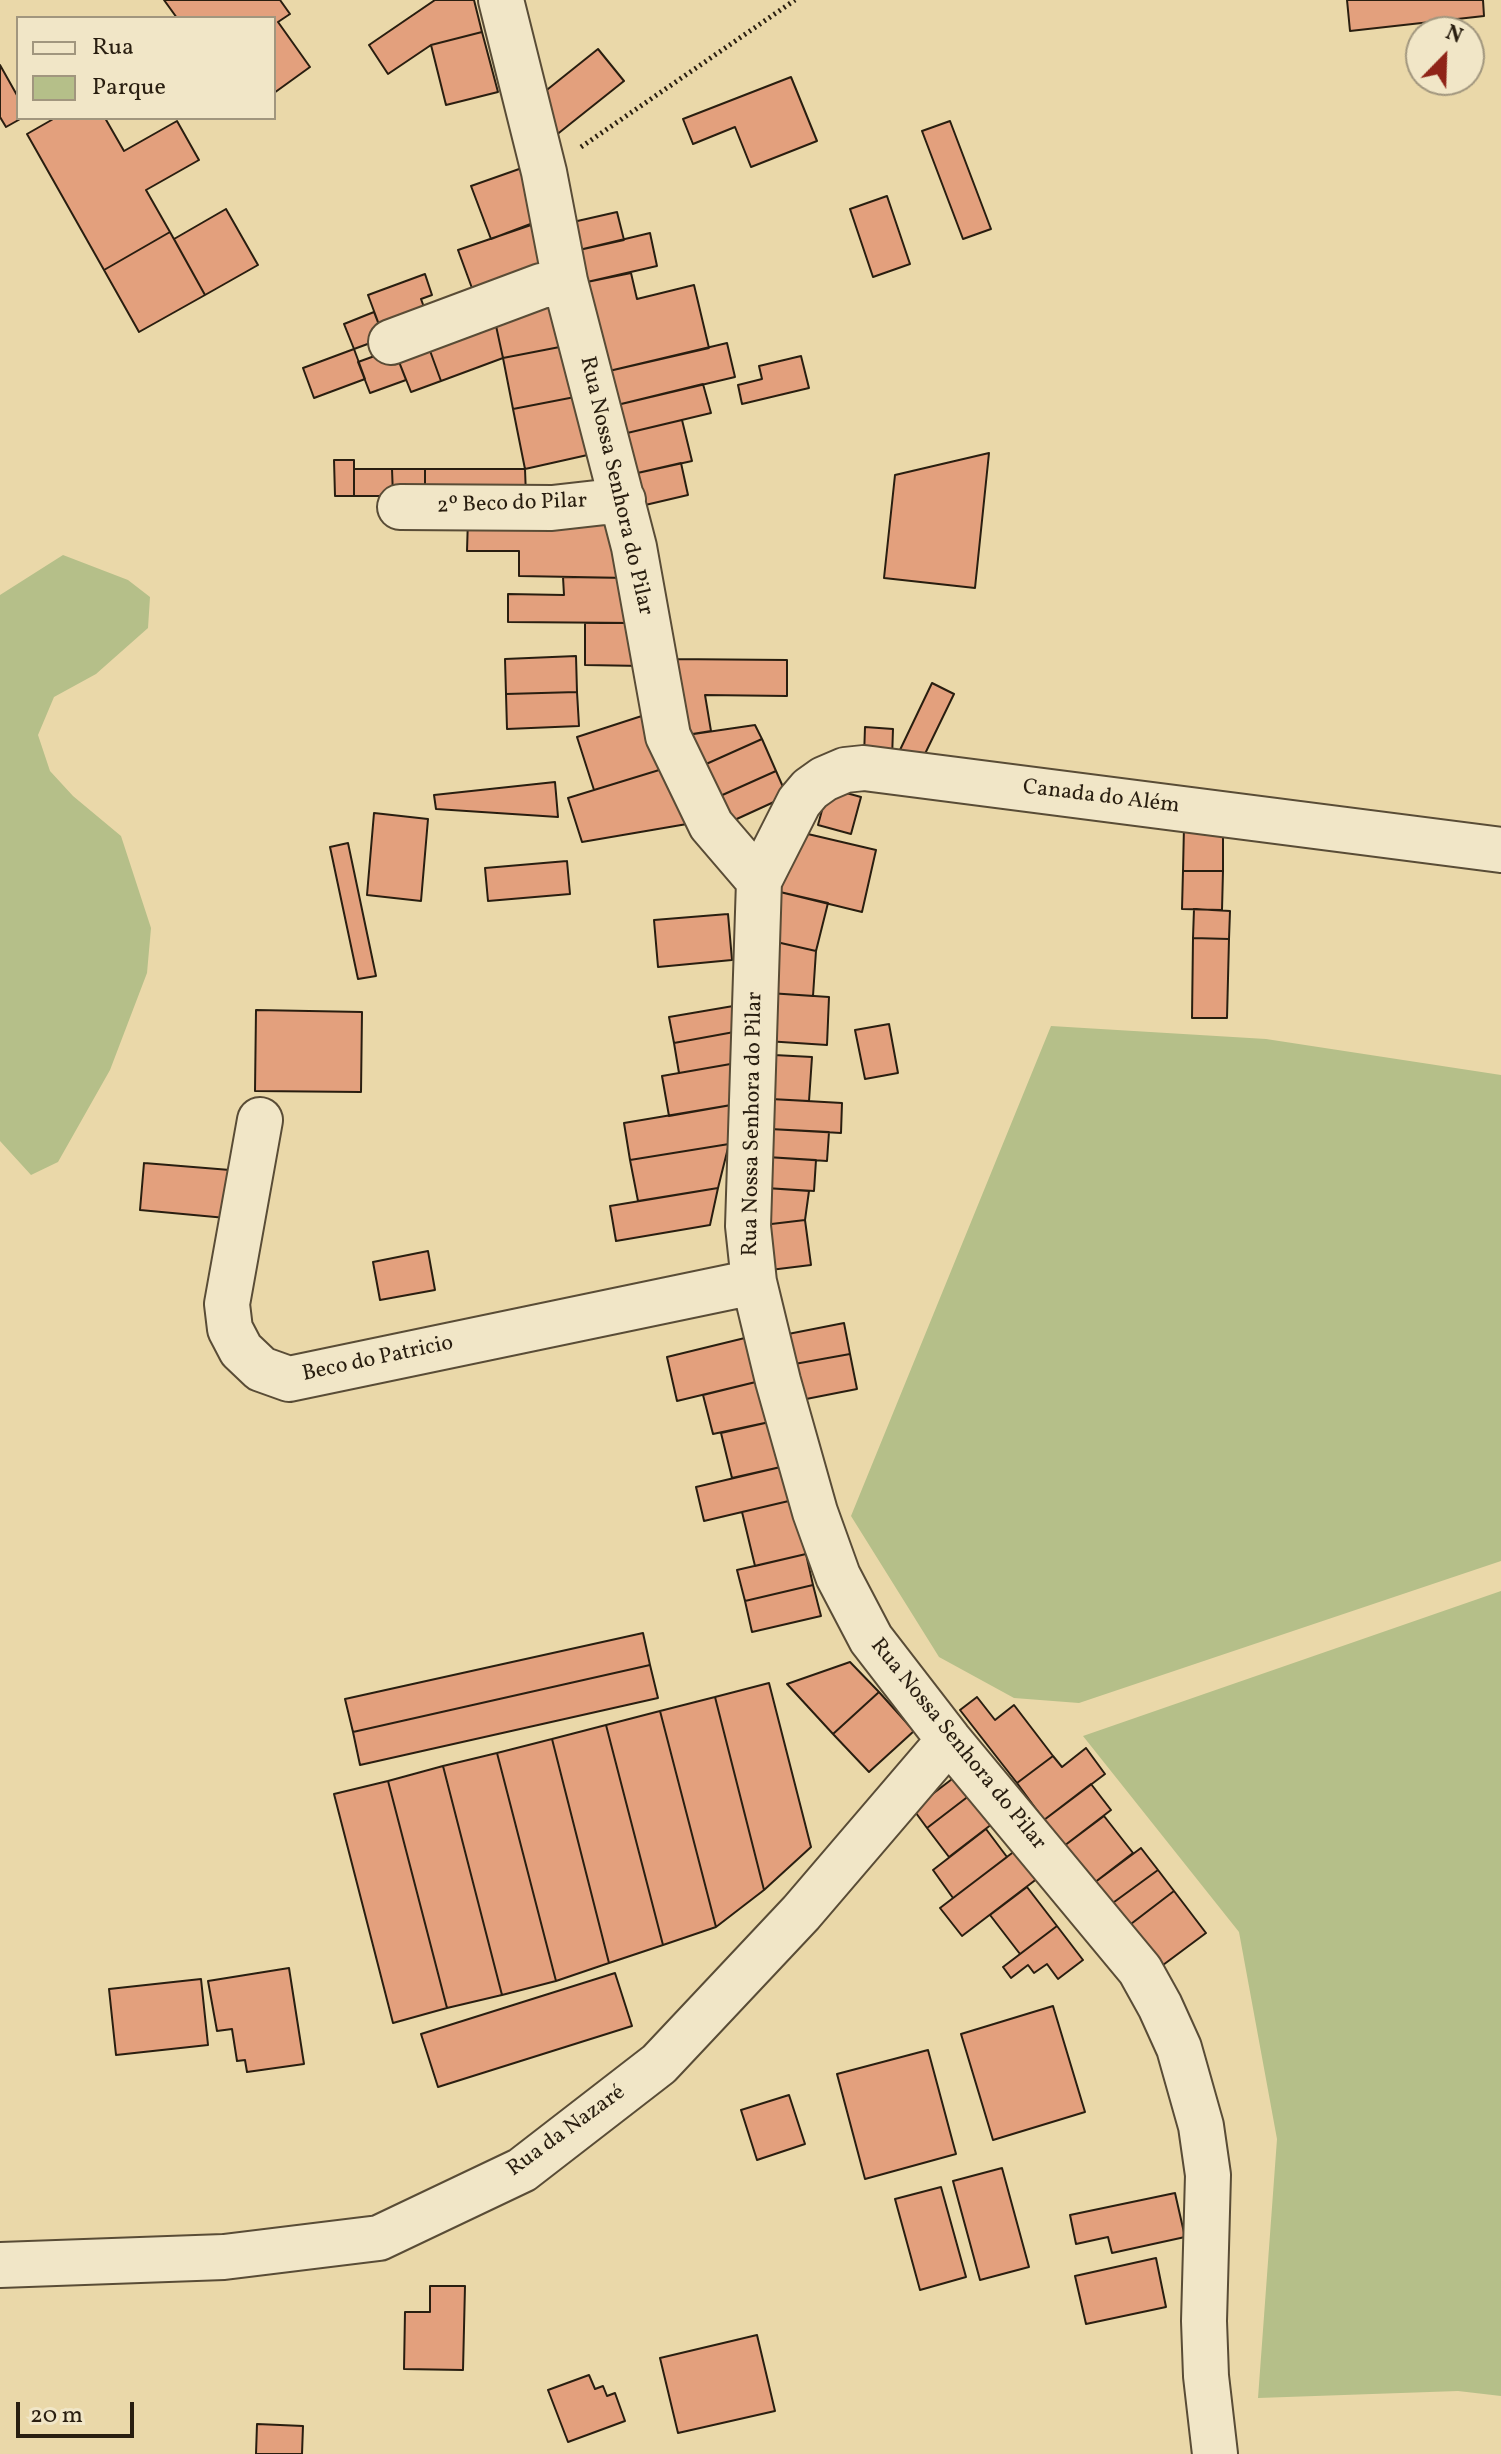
<!DOCTYPE html>
<meta charset="utf-8">
<style>
body{margin:0}
#map{position:relative;width:1501px;height:2454px;overflow:hidden;background:#ead8a9;font-family:Vollkorn,serif}
canvas{display:block}
.legend{position:absolute;left:16px;top:16px;width:260px;height:104px;box-sizing:border-box;background:#f1e6c7;border:2px solid #a1967e;margin:0;padding:10px 14px;list-style:none;font-size:24px;color:#291e10}
.legend li{display:flex;align-items:center;gap:16px;height:40px}
.legend b{width:40px;border:2px solid #a1967e}
.north{position:absolute;left:1405px;top:16px;width:80px;height:80px;box-sizing:border-box;background:#f1e6c7;border:2px solid #a1967e;border-radius:50%;rotate:23deg;font-size:22px;font-weight:700;line-height:32px;text-align:center;color:#291e10}
.north::after{content:'';display:block;margin:auto;width:28px;height:36px;background:#8f2418;clip-path:polygon(50% 0,100% 100%,50% 72%,0 100%)}
.scale{position:absolute;left:16px;top:2402px;width:118px;height:36px;box-sizing:border-box;border:4px solid #291e10;border-top:0;padding-left:10px;font-size:24px;line-height:28px;white-space:nowrap;color:#291e10;-webkit-text-stroke:6px #f1e6c7;paint-order:stroke}
</style>
<div id="map">
<canvas width="1501" height="2454"></canvas>
<ul class="legend">
<li><b style="height:10px;background:#f1e6c7"></b>Rua</li>
<li><b style="height:22px;background:#b5bf89"></b>Parque</li>
</ul>
<div class="north">N</div>
<div class="scale">20 m</div>
</div>
<script>
const g = document.querySelector('canvas').getContext('2d');
g.lineJoin = 'round';
function fill(path, color) { g.fillStyle = color; g.fill(path, 'evenodd'); }
const toPath = rows => new Path2D(rows.map(r => 'M' + r).join(''));
function strokePath(path, color, width, dash) { g.strokeStyle = color; g.lineWidth = width; g.lineCap = dash ? 'butt' : 'round'; g.setLineDash(dash || []); g.stroke(path); }
function drawText(font, color, halo, rows, align = 'center') {
  g.font = font + ' Vollkorn,serif'; g.lineWidth = 8; g.setLineDash([]); g.textBaseline = 'middle'; g.strokeStyle = halo; g.fillStyle = color; for (const [text, x, y, turn = 0] of rows) {
    g.save(); g.translate(x, y); g.rotate((+turn || 0) * Math.PI / 180); g.textAlign = isNaN(turn) ? turn : align; if (halo) g.strokeText(text, 0, 0); g.fillText(text, 0, 0); g.restore();
  }
}
const green = toPath([
 [63,555,128,580,150,597,148,628,96,674,54,697,38,735,50,771,73,796,121,836,151,928,147,973,110,1070,58,1162,31,1175,0,1141,0,595],
 [1051,1026,1266,1039,1501,1075,1501,1561,1079,1703,1014,1698,939,1657,851,1516],
 [1501,1591,1501,2396,1458,2391,1258,2398,1277,2139,1239,1932,1083,1736]
]);
const building = toPath([
 [164,0,280,0,290,14,278,22,310,67,274,93,274,18,177,18,164,0],
 [435,0,474,0,482,32,431,45,388,74,369,45,435,0],
 [1347,0,1483,0,1484,16,1350,31,1347,0],
 [482,32,498,92,446,105,431,45,482,32],
 [598,49,624,81,555,136,543,93,598,49],
 [0,65,18,97,18,118,22,118,6,127,0,117,0,65],
 [791,77,817,141,751,167,735,127,693,144,683,119,791,77],
 [55,118,105,118,124,151,177,121,199,160,146,190,170,232,104,270,27,134,55,118],
 [950,121,991,229,963,239,922,131,950,121],
 [522,168,541,220,491,239,471,186,522,168],
 [887,196,910,264,873,277,850,209,887,196],
 [226,209,258,265,205,295,174,239,226,209],
 [617,212,624,240,579,250,573,222,617,212],
 [531,225,549,272,476,299,458,250,531,225],
 [170,232,205,295,139,332,104,270,170,232],
 [650,233,657,266,587,282,579,250,650,233],
 [631,273,637,299,694,285,709,348,609,371,587,282,631,273],
 [425,274,432,295,421,299,429,321,384,338,368,295,425,274],
 [558,289,570,345,503,358,493,312,558,289],
 [374,312,384,338,354,349,344,324,374,312],
 [493,312,503,358,441,381,425,337,493,312],
 [425,337,441,381,411,392,394,349,425,337],
 [727,343,735,377,617,405,609,371,727,343],
 [570,345,580,396,513,409,503,358,570,345],
 [354,349,365,379,314,398,303,368,354,349],
 [394,349,406,380,370,393,358,362,394,349],
 [801,356,809,388,742,404,738,385,762,379,759,366,801,356],
 [703,384,711,413,623,434,617,405,703,384],
 [580,396,592,454,525,469,513,409,580,396],
 [682,420,692,461,633,474,623,434,682,420],
 [989,453,975,588,884,578,895,475,989,453],
 [334,460,354,460,354,496,335,496,334,460],
 [681,463,688,495,641,506,633,474,681,463],
 [354,469,392,469,393,496,354,496,354,469],
 [392,469,425,469,425,495,393,496,392,469],
 [425,469,525,469,526,496,425,495,425,469],
 [468,518,619,519,629,578,519,576,519,551,467,551,468,518],
 [563,577,629,578,636,623,508,622,508,594,564,595,563,577],
 [585,623,636,623,643,666,585,665,585,623],
 [576,656,577,692,506,694,505,659,576,656],
 [668,659,787,660,787,696,705,695,711,731,680,736,668,659],
 [932,683,954,694,921,762,899,752,932,683],
 [577,692,579,726,507,729,506,694,577,692],
 [651,713,669,767,594,790,577,737,651,713],
 [755,725,762,739,695,769,680,736,755,725],
 [865,727,893,729,892,759,864,757,865,727],
 [762,739,776,771,709,801,695,769,762,739],
 [669,767,687,824,582,842,568,798,669,767],
 [776,771,787,796,728,823,709,801,776,771],
 [555,782,558,817,436,809,434,795,555,782],
 [828,788,861,797,851,834,818,825,828,788],
 [374,813,428,819,421,901,367,895,374,813],
 [1184,826,1223,827,1223,871,1183,871,1184,826],
 [795,831,876,850,862,912,780,892,795,831],
 [348,843,376,976,358,979,330,847,348,843],
 [567,861,570,894,488,901,485,868,567,861],
 [1183,871,1223,871,1222,910,1182,909,1183,871],
 [780,892,828,903,816,951,772,941,780,892],
 [1194,909,1230,911,1229,939,1193,938,1194,909],
 [728,914,732,960,658,967,654,920,728,914],
 [1193,938,1229,939,1227,1018,1192,1018,1193,938],
 [772,941,816,951,813,996,769,993,772,941],
 [769,993,829,997,827,1045,766,1041,769,993],
 [745,1004,745,1030,674,1043,669,1017,745,1004],
 [256,1010,362,1012,361,1092,255,1091,256,1010],
 [889,1024,898,1073,865,1079,855,1030,889,1024],
 [745,1030,742,1062,679,1073,674,1043,745,1030],
 [774,1055,812,1057,809,1101,771,1099,774,1055],
 [742,1062,737,1104,669,1116,662,1076,742,1062],
 [771,1099,842,1103,841,1133,770,1129,771,1099],
 [737,1104,729,1144,630,1160,624,1123,737,1104],
 [770,1129,829,1132,827,1161,767,1157,770,1129],
 [729,1144,718,1188,638,1201,630,1160,729,1144],
 [767,1157,816,1160,814,1191,766,1188,767,1157],
 [144,1163,230,1170,226,1218,140,1210,144,1163],
 [718,1188,710,1225,616,1241,610,1206,718,1188],
 [766,1188,809,1191,805,1220,763,1225,766,1188],
 [805,1220,811,1265,770,1270,763,1225,805,1220],
 [428,1251,435,1290,380,1300,373,1262,428,1251],
 [844,1323,850,1354,789,1365,783,1335,844,1323],
 [753,1336,764,1380,677,1401,667,1357,753,1336],
 [850,1354,857,1389,796,1401,789,1365,850,1354],
 [764,1380,774,1421,713,1434,703,1395,764,1380],
 [774,1421,785,1466,732,1478,721,1433,774,1421],
 [785,1466,793,1500,704,1521,696,1487,785,1466],
 [793,1500,806,1554,755,1566,742,1512,793,1500],
 [806,1554,813,1585,745,1601,737,1570,806,1554],
 [813,1585,821,1616,752,1632,745,1601,813,1585],
 [643,1633,650,1665,353,1732,345,1699,643,1633],
 [850,1662,879,1692,833,1734,787,1684,850,1662],
 [650,1665,658,1698,360,1765,353,1732,650,1665],
 [769,1683,811,1847,764,1890,715,1697,769,1683],
 [879,1692,914,1731,869,1772,833,1734,879,1692],
 [715,1697,764,1890,716,1927,660,1711,715,1697],
 [977,1697,995,1720,1014,1705,1053,1756,1017,1783,960,1710,977,1697],
 [660,1711,716,1927,663,1945,606,1725,660,1711],
 [606,1725,663,1945,609,1963,552,1739,606,1725],
 [552,1739,609,1963,556,1981,497,1753,552,1739],
 [1086,1748,1105,1774,1044,1820,1017,1783,1053,1756,1062,1767,1086,1748],
 [497,1753,556,1981,502,1995,443,1766,497,1753],
 [443,1766,502,1995,447,2008,388,1781,443,1766],
 [956,1776,970,1795,927,1828,913,1809,956,1776],
 [388,1781,447,2008,393,2023,334,1794,388,1781],
 [1091,1784,1111,1810,1064,1846,1044,1820,1091,1784],
 [970,1795,992,1824,949,1857,927,1828,970,1795],
 [1104,1816,1133,1853,1094,1883,1064,1846,1104,1816],
 [986,1829,1007,1857,953,1898,933,1870,986,1829],
 [1141,1848,1158,1870,1110,1905,1094,1883,1141,1848],
 [1016,1850,1038,1878,962,1936,940,1908,1016,1850],
 [1158,1870,1174,1891,1127,1927,1110,1905,1158,1870],
 [1027,1887,1057,1926,1020,1954,990,1915,1027,1887],
 [1174,1891,1206,1933,1159,1968,1127,1927,1174,1891],
 [1057,1926,1083,1960,1058,1979,1047,1964,1034,1973,1028,1965,1011,1978,1003,1967,1057,1926],
 [289,1968,304,2064,247,2072,245,2060,237,2061,232,2029,217,2031,208,1981,289,1968],
 [615,1973,632,2026,438,2087,421,2034,615,1973],
 [201,1979,208,2045,116,2055,109,1989,201,1979],
 [1053,2006,1085,2112,993,2140,961,2034,1053,2006],
 [928,2050,956,2154,865,2179,837,2074,928,2050],
 [789,2095,805,2144,757,2160,741,2110,789,2095],
 [1002,2168,1029,2267,980,2280,953,2181,1002,2168],
 [941,2187,966,2277,920,2290,895,2199,941,2187],
 [1175,2193,1185,2237,1112,2253,1108,2237,1076,2244,1070,2215,1175,2193],
 [1156,2258,1166,2307,1086,2324,1075,2276,1156,2258],
 [430,2286,465,2286,463,2370,404,2369,405,2312,430,2312,430,2286],
 [757,2335,775,2411,678,2433,660,2358,757,2335],
 [589,2375,595,2389,603,2386,607,2396,615,2393,625,2421,568,2442,548,2390,589,2375],
 [257,2424,303,2426,302,2454,256,2454,257,2424]
]);
const path = toPath([
 [581,147,795,0]
]);
const street = toPath([
 [501,0,544,172,565,281,634,547,668,736,711,825,759,881,748,1226,754,1282,778,1381,815,1512,838,1576,871,1639,949,1740,1140,1970,1160,2006,1179,2048,1201,2126,1208,2175,1204,2321,1206,2376,1215,2454],
 [391,342,541,286,565,281],
 [400,507,552,508,623,500],
 [759,881,799,802,810,789,824,779,845,770,864,768,1501,850],
 [260,1120,227,1304,230,1329,241,1350,261,1369,289,1379,754,1282],
 [0,2265,224,2257,379,2238,522,2170,659,2064,801,1913,949,1740]
]);
const streetNames = [
 ["Rua Nossa Senhora do Pilar",615,486,77],
 ["2º Beco do Pilar",512,505,-2],
 ["Canada do Além",1101,798,7],
 ["Rua Nossa Senhora do Pilar",754,1124,-89],
 ["Beco do Patricio",378,1360,-12],
 ["Rua Nossa Senhora do Pilar",957,1745,51],
 ["Rua da Nazaré",567,2132,-36]
];
fill(green, '#b5bf89');
fill(building, '#e3a07d');
strokePath(building, '#291e10', 2);
strokePath(street, '#594c36', 48);
strokePath(path, '#291e10', 5, [2, 4]);
strokePath(street, '#f1e6c7', 44);
drawText('22px', '#291e10', '#f1e6c7', streetNames);
</script>
